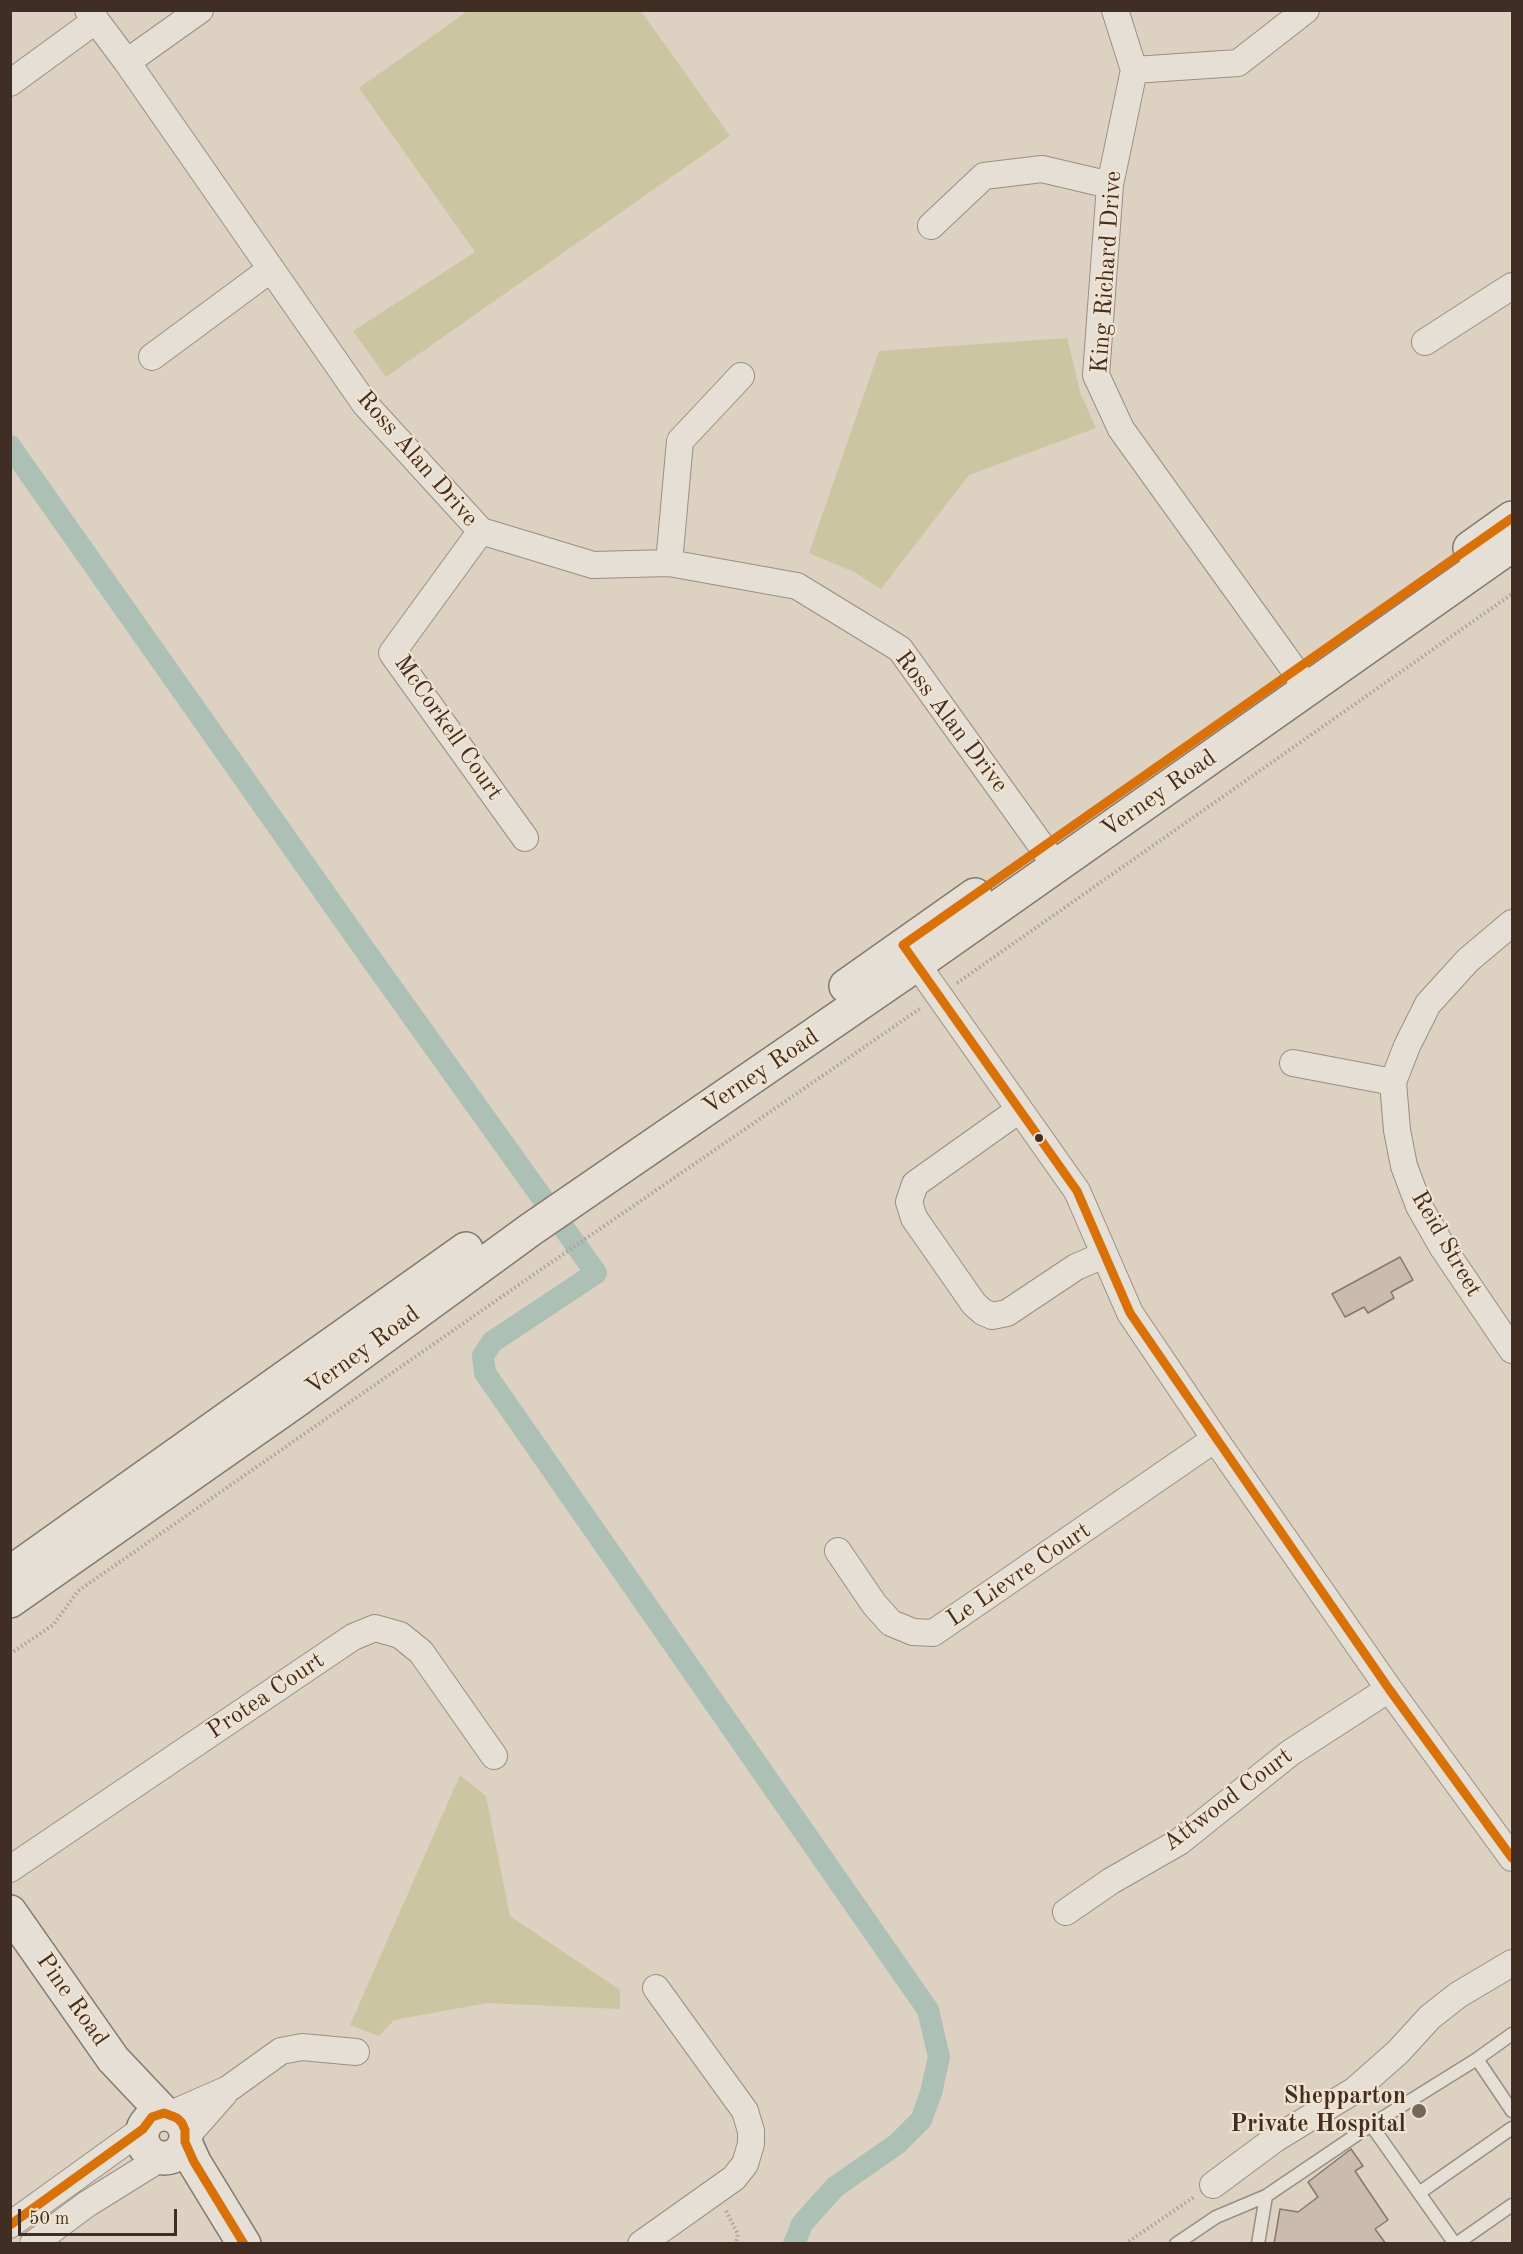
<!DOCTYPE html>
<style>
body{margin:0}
#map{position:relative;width:1523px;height:2254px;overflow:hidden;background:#ddd2c1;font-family:"Old Standard TT",serif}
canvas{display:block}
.frame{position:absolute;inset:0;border:12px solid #402d23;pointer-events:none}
.scale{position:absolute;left:18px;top:2209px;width:159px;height:27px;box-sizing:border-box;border:3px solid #402d23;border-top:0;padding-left:8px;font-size:18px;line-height:21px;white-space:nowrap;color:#402d23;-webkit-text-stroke:4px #f1e3cf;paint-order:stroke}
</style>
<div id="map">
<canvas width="1523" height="2254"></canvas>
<div class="frame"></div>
<div class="scale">50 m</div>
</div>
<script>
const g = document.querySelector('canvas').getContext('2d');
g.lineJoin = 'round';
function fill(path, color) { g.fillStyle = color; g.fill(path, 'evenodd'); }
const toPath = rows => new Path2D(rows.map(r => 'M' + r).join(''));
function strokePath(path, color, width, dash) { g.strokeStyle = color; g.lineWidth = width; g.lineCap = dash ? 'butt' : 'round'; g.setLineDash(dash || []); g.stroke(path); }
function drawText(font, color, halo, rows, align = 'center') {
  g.font = font + ' "Old Standard TT",serif'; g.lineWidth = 4.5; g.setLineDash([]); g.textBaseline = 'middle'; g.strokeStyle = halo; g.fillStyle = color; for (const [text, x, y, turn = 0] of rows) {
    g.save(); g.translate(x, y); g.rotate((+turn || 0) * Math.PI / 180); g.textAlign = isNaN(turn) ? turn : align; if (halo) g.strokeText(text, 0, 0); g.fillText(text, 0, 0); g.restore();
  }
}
const green = toPath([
 [469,10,641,11,730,136,386,377,353,331,475,252,359,88],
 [1067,338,1081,395,1096,428,969,475,881,589,854,572,809,553,879,351],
 [460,1775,486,1796,510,1916,620,1990,620,2009,487,2003,394,2020,379,2036,350,2025]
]);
const canal = toPath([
 [10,446,367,953,596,1273,492,1342,483,1356,485,1373,928,2010,939,2057,931,2093,921,2120,897,2144,835,2187,802,2224,794,2244]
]);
const building = toPath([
 [1400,1257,1413,1280,1391,1292,1394,1298,1368,1313,1364,1307,1345,1317,1332,1294,1400,1257],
 [1351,2149,1363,2166,1355,2171,1388,2220,1375,2229,1386,2244,1274,2244,1280,2209,1298,2212,1318,2197,1308,2182,1351,2149]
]);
const path = toPath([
 [957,983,1512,594],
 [10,1654,53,1625,78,1591,533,1275,921,1008],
 [726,2211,738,2234,736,2244],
 [1125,2244,1194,2197]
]);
const lane = toPath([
 [1477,2059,1512,2111],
 [1371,2125,1455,2244],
 [1419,2193,1512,2128],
 [1176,2244,1216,2217,1266,2196],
 [1258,2244,1266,2196,1371,2125,1477,2059,1512,2034],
 [1456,2244,1512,2205]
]);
const street = toPath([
 [88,10,127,62,365,404,481,531,593,565,669,563,797,586,900,649,1056,866],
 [1115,10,1134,70,1110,185,1096,375,1121,429,1308,689],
 [127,62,200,10],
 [1134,70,1238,63,1306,10],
 [10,83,95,21],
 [931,226,984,176,1042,169,1110,185],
 [1425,342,1512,286],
 [152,357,271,269],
 [481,531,392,653,525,838],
 [669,563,680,441,741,376],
 [1512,923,1468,960,1428,1004,1407,1046,1393,1082,1397,1130,1404,1166,1419,1206,1443,1248,1512,1350],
 [907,950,1077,1191,1130,1313,1215,1439,1389,1689,1512,1858],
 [1293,1063,1393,1082],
 [1019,1110,915,1184,909,1202,914,1218,974,1304,983,1312,992,1316,1007,1313,1076,1267,1104,1255],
 [838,1551,874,1604,891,1623,913,1632,933,1633,1215,1439],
 [10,1869,353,1637,375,1628,400,1635,421,1652,494,1756],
 [1066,1912,1111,1881,1179,1842,1290,1753,1389,1689],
 [171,2114,228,2089,281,2051,302,2047,356,2052],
 [186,2137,224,2094],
 [1213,2185,1275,2139,1355,2090,1398,2052,1430,2017,1458,1995,1512,1963],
 [10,2225,143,2129],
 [33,2244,87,2204,161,2158],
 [641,2244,734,2178,745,2164,751,2144,751,2131,745,2111,656,1988]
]);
const secondary = toPath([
 [1470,548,1512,518],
 [846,986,975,895],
 [10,1573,466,1249],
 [10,1601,297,1400,530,1230,917,964,1512,545],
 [10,1912,113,2059,164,2113],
 '142 2136a22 22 0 1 1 44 0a22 22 0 1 1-44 0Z',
 [185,2142,194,2162,244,2244]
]);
const bus1 = toPath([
 [1512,518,903,945,1077,1191,1130,1313,1389,1689,1512,1858],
 [10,2225,143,2129,152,2117,164,2113,177,2118,182,2123,185,2130,185,2142,194,2162,244,2244]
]);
const markers = [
 [1039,1138,5,"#402d23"],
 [1419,2111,8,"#77675a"]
];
const streetNames = [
 ["King Richard Drive",1107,272,-86],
 ["Ross Alan Drive",417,459,49],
 ["Ross Alan Drive",951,722,53],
 ["McCorkell Court",448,728,55],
 ["Verney Road",1159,794,-35],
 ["Verney Road",761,1072,-34],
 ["Reid Street",1446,1244,60],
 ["Verney Road",363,1351,-36],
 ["Le Lievre Court",1019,1575,-34],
 ["Protea Court",266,1696,-34],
 ["Attwood Court",1228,1800,-37],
 ["Pine Road",72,2000,55]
];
const poiNames = [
 ["Shepparton",1406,2097],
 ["Private Hospital",1406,2125]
];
fill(green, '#ccc5a2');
strokePath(canal, '#acc0b6', 22);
fill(building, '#cabbae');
strokePath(building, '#82796f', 1.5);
strokePath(lane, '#988f84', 15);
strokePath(street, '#988f84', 28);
strokePath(secondary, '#82796f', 36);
strokePath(path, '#a9a29b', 4, [1.5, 3]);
strokePath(lane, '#e5dfd6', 12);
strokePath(street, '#e5dfd6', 26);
strokePath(secondary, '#e5dfd6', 33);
strokePath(bus1, '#d97107', 9);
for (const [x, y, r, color] of markers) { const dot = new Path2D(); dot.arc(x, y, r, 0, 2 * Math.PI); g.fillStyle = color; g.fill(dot); strokePath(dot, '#f1e3cf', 2); }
drawText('24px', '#402d23', '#f1e3cf', streetNames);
drawText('bold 24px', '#402d23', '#f1e3cf', poiNames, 'right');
</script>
